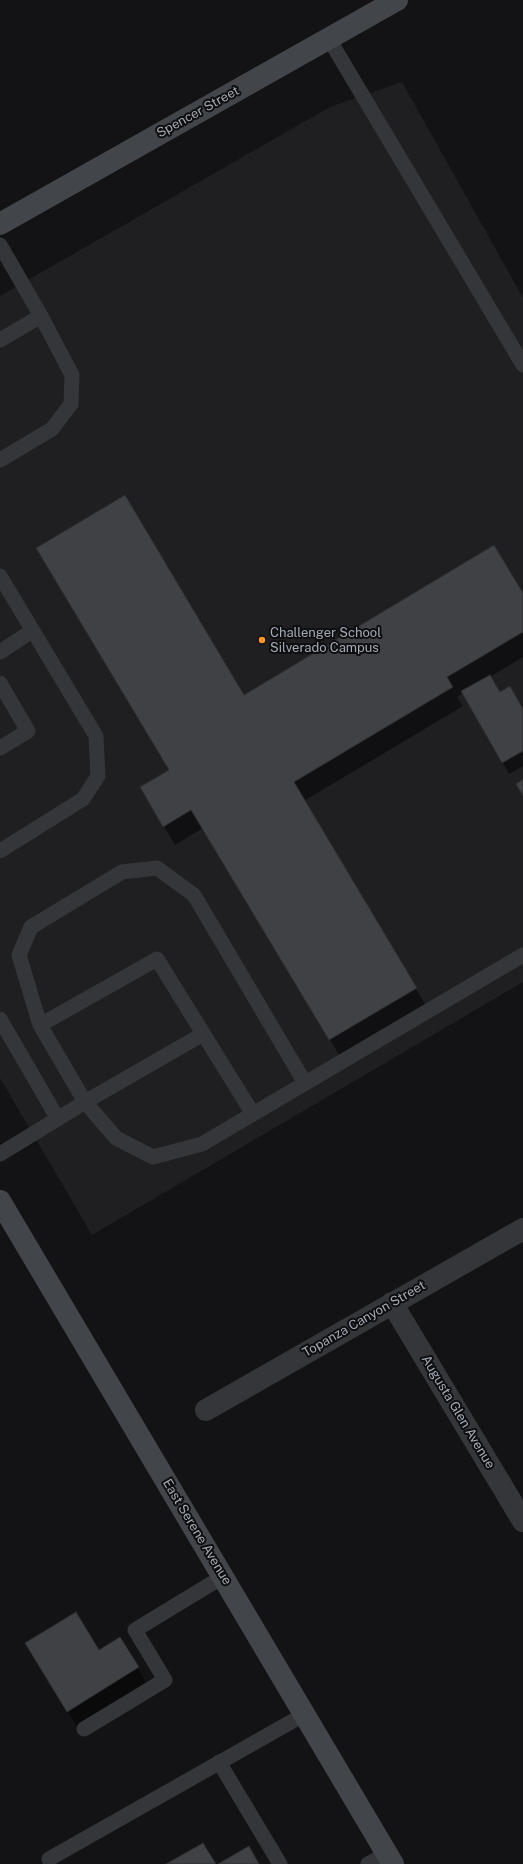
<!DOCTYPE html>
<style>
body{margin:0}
canvas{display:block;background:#131315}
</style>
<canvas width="523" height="1864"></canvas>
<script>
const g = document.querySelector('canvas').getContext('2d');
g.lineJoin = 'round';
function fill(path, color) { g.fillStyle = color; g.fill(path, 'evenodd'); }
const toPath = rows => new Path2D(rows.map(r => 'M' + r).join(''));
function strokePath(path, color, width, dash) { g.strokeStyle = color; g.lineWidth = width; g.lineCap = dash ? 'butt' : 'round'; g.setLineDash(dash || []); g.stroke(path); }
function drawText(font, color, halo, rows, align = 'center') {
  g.font = font + ' "Public Sans",sans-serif'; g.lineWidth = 4; g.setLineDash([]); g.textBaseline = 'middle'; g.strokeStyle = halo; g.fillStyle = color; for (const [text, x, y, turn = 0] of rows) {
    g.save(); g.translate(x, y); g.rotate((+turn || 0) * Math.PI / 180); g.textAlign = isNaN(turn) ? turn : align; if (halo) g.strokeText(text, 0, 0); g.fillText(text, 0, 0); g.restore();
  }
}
const built = toPath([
 [402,82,523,298,523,982,92,1235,0,1078,0,296,330,107]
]);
const shadow = toPath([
 [523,594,523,657,490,677,500,693,523,711,523,766,509,774,463,693,457,697,463,706,304,801,427,1007,341,1058,203,828,175,845,152,806,170,770,244,696],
 [120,1638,147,1684,77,1727,35,1659,99,1651]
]);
const building = toPath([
 [125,495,244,695,494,545,523,593,523,632,447,677,453,687,294,782,417,988,329,1040,191,810,163,827,140,787,169,770,36,548,125,495],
 [490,675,500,692,510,686,523,709,523,751,502,763,461,691,490,675],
 [523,779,523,796,516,784,523,779],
 [76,1612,99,1650,120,1637,139,1667,67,1712,25,1643,76,1612],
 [203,1843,216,1864,166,1864,203,1843],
 [249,1846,259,1864,218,1864,249,1846]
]);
const service = toPath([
 [329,39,523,365],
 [0,245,41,316,72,375,71,404,52,429,0,460],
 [0,340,41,316],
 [0,576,96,736,98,776,83,799,0,851],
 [0,652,32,631],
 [0,683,28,731,0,748],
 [0,1019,58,1119],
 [40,1025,19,955,31,927,122,872,157,868,194,895,305,1083],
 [203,1034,85,1102,40,1025,157,959,253,1114],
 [0,1154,85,1102,116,1138,153,1157,202,1144,523,955],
 [84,1729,165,1680,135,1630,224,1576],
 [219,1762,280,1864],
 [49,1859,305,1714],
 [368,1864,387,1854]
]);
const minor = toPath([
 [392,1303,523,1521],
 [206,1410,523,1229]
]);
const secondary = toPath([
 [0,224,397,0],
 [0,1201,393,1864]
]);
const markers = [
 [262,640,4,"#fa9626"]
];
const streetNames = [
 ["Spencer Street",198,112,-29],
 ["Topanza Canyon Street",364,1319,-30],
 ["Augusta Glen Avenue",458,1412,59],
 ["East Serene Avenue",197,1532,59]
];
const poiNames = [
 ["Challenger School",270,633],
 ["Silverado Campus",270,648]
];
fill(built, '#1f1f22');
fill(shadow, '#0007');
fill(building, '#3f4145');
strokePath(building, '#2d2d31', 1);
strokePath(service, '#34363a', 15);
strokePath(minor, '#34363a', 22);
strokePath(secondary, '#42454a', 22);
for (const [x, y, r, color] of markers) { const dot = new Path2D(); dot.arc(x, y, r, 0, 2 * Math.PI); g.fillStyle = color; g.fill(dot); strokePath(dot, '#0e0e10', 1.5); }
drawText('13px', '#a4acb6', '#0e0e10', streetNames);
drawText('13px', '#a4acb6', '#0e0e10', poiNames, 'left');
</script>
